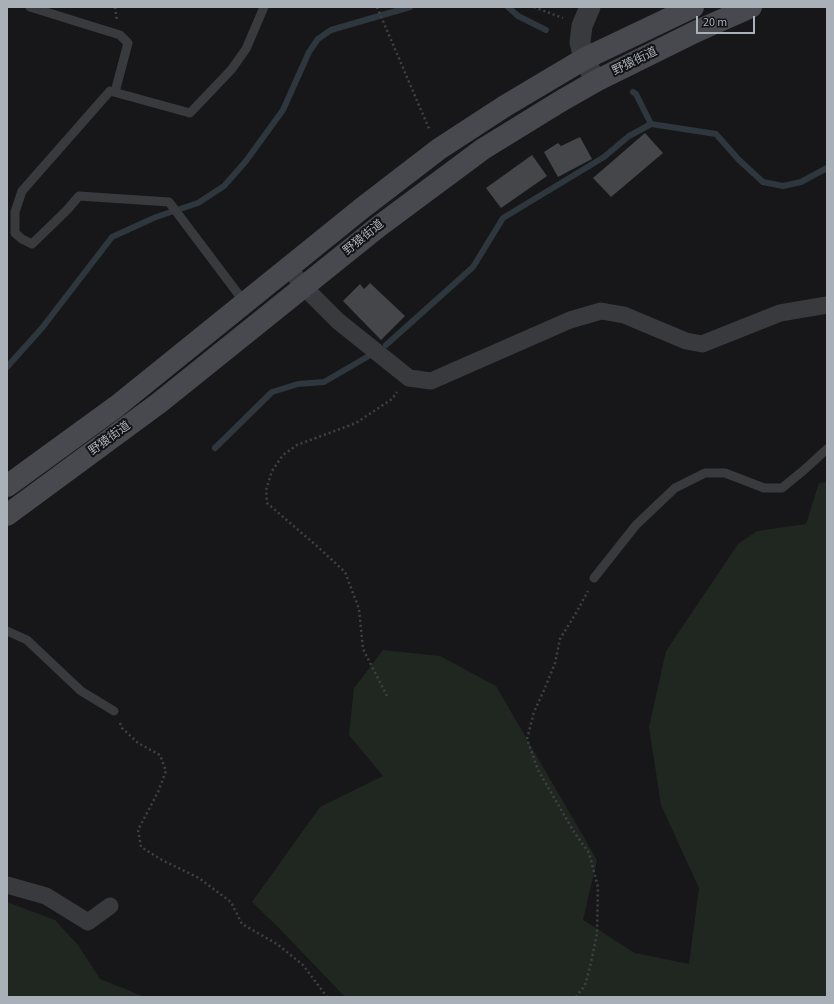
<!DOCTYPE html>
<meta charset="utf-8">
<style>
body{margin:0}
#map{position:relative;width:834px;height:1004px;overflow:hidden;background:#171719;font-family:"Source Sans 3",sans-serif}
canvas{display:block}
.frame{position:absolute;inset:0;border:8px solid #aab0b8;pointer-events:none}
.scale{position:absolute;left:696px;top:16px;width:59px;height:18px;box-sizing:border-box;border:2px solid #aab0b8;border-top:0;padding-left:5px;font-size:12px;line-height:14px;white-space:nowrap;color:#aab0b8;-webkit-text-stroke:3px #121214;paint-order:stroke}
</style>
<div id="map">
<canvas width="834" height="1004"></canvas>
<div class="frame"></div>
<div class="scale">20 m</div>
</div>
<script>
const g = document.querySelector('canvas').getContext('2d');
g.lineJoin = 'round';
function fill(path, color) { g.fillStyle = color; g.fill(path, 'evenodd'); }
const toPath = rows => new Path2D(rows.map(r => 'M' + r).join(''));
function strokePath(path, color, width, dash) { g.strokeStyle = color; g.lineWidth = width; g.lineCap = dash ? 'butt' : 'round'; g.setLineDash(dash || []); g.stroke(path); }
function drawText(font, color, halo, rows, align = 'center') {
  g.font = font + ' "Source Sans 3","Noto Sans JP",sans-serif'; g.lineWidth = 4; g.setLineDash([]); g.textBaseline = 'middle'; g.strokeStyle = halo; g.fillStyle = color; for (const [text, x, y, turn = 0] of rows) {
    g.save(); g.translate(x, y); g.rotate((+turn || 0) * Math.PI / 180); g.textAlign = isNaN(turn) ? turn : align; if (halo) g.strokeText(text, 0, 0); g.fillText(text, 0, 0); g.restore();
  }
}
const green = toPath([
 [827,482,827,997,345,997,278,927,252,902,320,807,383,776,349,735,354,688,383,650,440,656,496,686,597,860,583,920,635,953,689,964,699,888,661,805,649,727,666,651,738,544,757,531,806,524,819,483],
 [7,902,55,920,78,945,100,979,145,997,7,997]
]);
const stream = toPath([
 [508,7,518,16,546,30],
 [633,92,636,94,651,124,716,134,739,160,763,182,783,186,801,182,827,168],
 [386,345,473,267,503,218,604,157,629,136,651,124],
 [7,367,42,328,112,237,156,217,198,203,224,186,246,161,283,110,309,52,318,39,331,30,410,7],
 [215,448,272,392,298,384,324,382,367,357]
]);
const building = toPath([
 [645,133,663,153,611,197,593,178],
 [580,137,592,159,558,177,544,152,558,143,561,146],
 [532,155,547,176,501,208,486,188],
 [370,283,405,316,381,340,343,301,360,284,364,289]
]);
const path = toPath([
 [115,7,117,20],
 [377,7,430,131],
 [534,7,563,18],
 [387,696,363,649,359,609,345,572,318,547,267,503,266,490,272,471,283,455,297,445,356,423,392,399,397,392],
 [120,723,122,728,138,743,160,755,166,771,158,792,138,830,141,847,162,860,199,878,231,902,242,924,277,944,303,965,327,997],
 [576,997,585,985,590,967,597,934,598,887,589,853,574,832,538,770,527,739,534,712,545,688,555,663,560,639,576,613,588,591]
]);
const service = toPath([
 [30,7,120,35,128,43,115,92],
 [245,303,169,202,79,196,67,210,32,244,22,239,15,233,15,212,22,191,110,91,190,113,231,70,246,49,264,7],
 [594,578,636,525,675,488,705,473,725,473,764,488,782,488,804,470,827,449],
 [7,631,27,640,81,691,114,711]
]);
const minor = toPath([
 [289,268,304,287,338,321,409,378,431,381,570,320,601,311,624,315,686,341,702,344,780,313,827,305],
 [7,885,46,896,88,922,110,906]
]);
const tertiary = toPath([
 [590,7,582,26,580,42,584,59,596,81]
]);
const secondary = toPath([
 [7,486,117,406,361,209,439,149,505,106,584,59,693,7],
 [7,515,159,403,378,227,483,149,561,101,596,81,695,32,751,7]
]);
const streetNames = [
 ["野猿街道",635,62,-26],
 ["野猿街道",364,238,-39],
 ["野猿街道",110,439,-36]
];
fill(green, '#202720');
strokePath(stream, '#2e373d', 6);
fill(building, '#444649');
strokePath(path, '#3f4145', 2.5, [2, 3]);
strokePath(service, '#393a3e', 9);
strokePath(minor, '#393a3e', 17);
strokePath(tertiary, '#393a3e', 21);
strokePath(secondary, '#47494e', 22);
drawText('12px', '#aab0b8', '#121214', streetNames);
</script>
